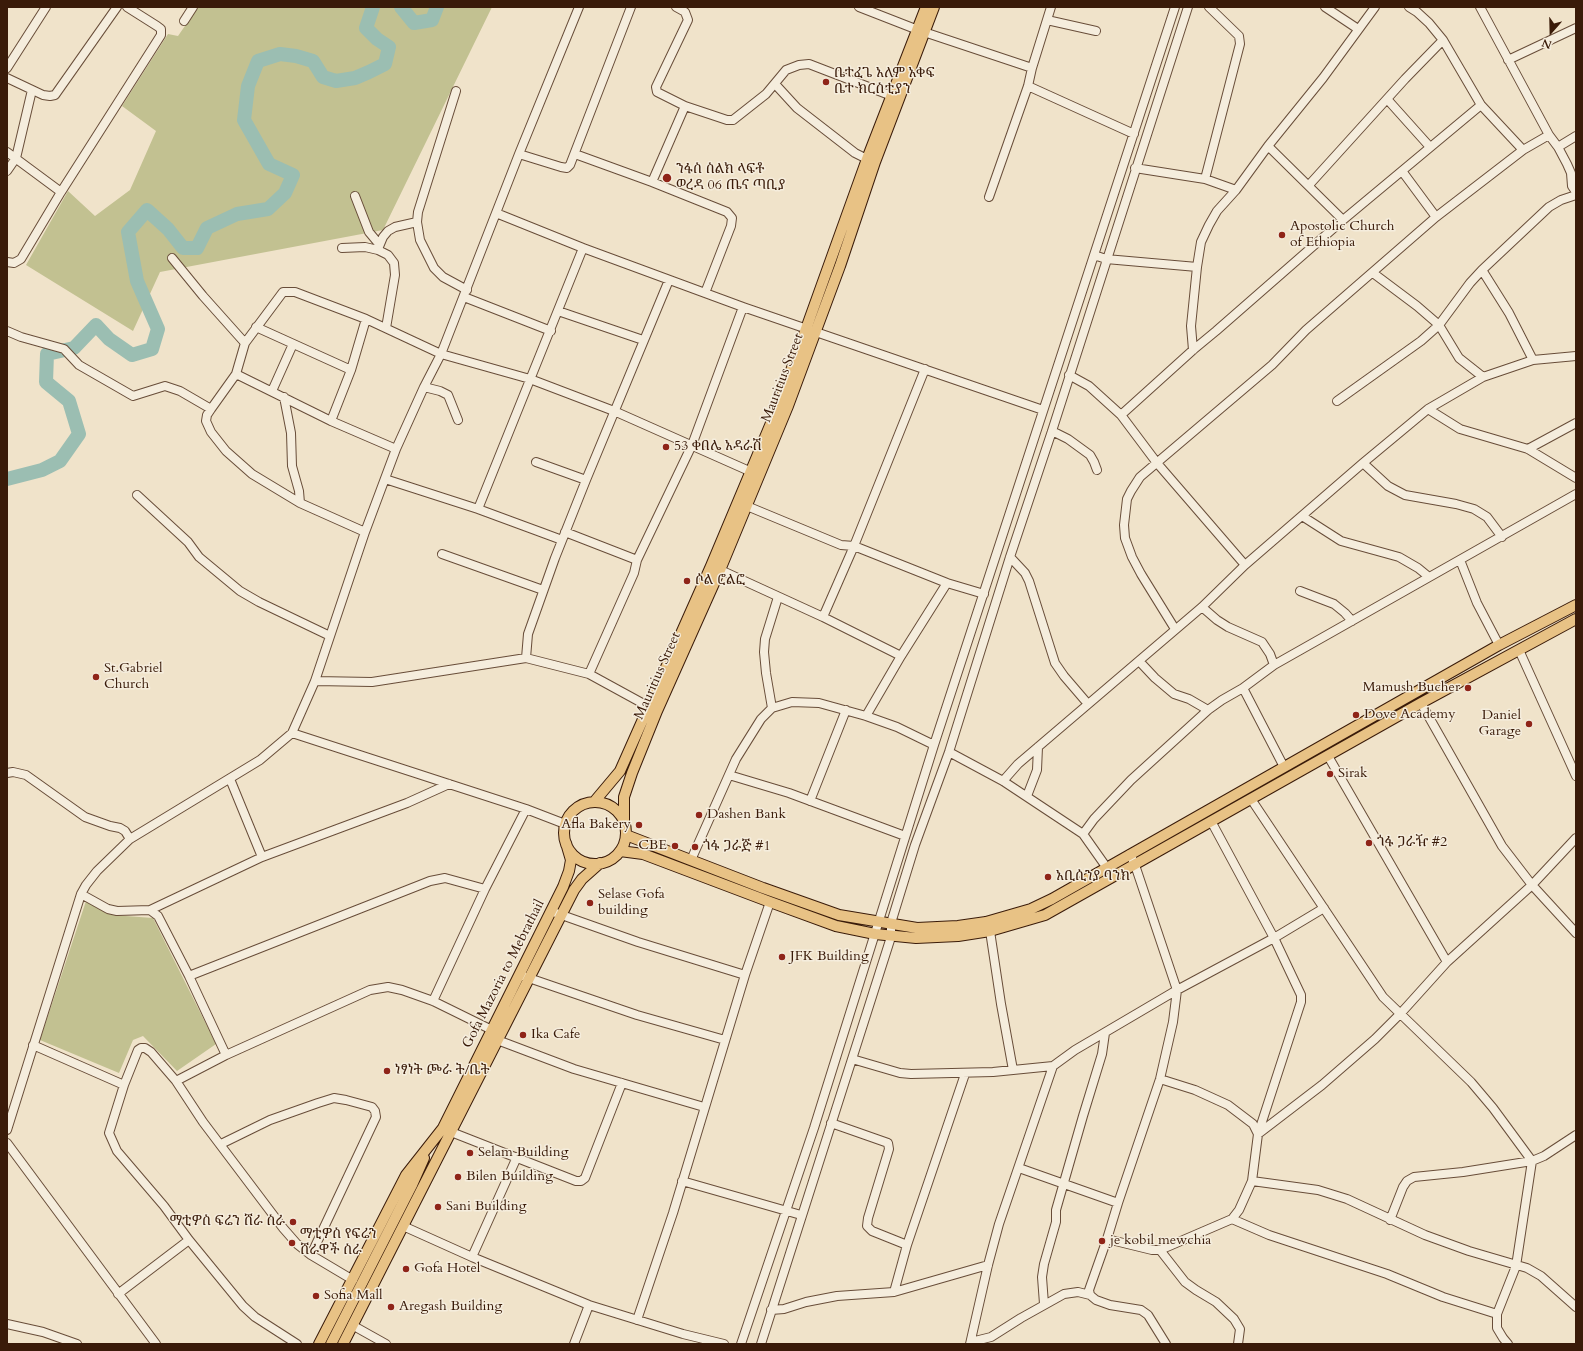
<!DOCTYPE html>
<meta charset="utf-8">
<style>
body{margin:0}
#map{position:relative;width:1583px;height:1351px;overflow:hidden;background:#f0e3ca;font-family:Cardo,serif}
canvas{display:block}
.frame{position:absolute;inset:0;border:8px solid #3a1b09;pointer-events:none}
.north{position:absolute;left:1531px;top:12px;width:40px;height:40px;-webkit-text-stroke:3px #f5eddd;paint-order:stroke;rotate:200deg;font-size:11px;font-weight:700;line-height:16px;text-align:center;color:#3a1b09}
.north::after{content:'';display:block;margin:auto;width:14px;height:18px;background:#3a1b09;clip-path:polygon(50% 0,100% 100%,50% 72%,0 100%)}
</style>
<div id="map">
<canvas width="1583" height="1351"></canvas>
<div class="frame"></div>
<div class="north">N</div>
</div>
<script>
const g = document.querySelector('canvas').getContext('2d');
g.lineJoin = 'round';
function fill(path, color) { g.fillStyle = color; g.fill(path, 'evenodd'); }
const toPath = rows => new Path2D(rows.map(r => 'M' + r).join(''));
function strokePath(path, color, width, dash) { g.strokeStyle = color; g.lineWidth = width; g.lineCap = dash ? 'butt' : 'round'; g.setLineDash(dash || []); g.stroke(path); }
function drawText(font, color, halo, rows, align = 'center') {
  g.font = font + ' Cardo,"Noto Serif Ethiopic",serif'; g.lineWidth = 3; g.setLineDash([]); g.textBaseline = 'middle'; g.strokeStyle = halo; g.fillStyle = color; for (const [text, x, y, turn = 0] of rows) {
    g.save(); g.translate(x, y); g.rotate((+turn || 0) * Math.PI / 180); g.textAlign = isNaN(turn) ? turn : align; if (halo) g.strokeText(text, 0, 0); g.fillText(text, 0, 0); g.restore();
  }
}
const green = toPath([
 [198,7,492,7,383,230,160,272,133,331,26,265,68,191,95,216,130,190,156,131,122,106,168,34,178,36],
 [86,901,112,915,153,918,216,1044,177,1071,143,1036,133,1040,119,1073,40,1040]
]);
const river = toPath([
 [401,7,414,23,432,20,437,7],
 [7,479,42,470,60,461,79,434,69,401,46,382,47,354,74,348,96,325,109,339,132,355,152,349,158,329,137,281,128,232,147,210,168,229,183,248,197,248,207,228,237,214,268,209,285,193,293,175,269,164,244,120,248,86,258,61,280,54,296,56,313,61,323,77,336,81,355,78,369,72,385,64,389,47,377,39,366,28,373,7]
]);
const minor = toPath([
 [676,7,685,12,688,20,656,87,657,92,685,106,727,120,733,120,766,94,786,70,799,65,809,64,892,96],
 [859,7,918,30,1032,68],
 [1325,7,1358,29],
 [1409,7,1417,12,1429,23,1443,40,1481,105,1523,150,1549,135],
 [1480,7,1549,135,1558,147,1567,164,1571,173,1572,186,1576,192],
 [1047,20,1096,31],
 [184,21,193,7],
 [1508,60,1576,28],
 [7,68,46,7],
 [7,78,43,95,50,96,55,95,117,7],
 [775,84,797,108,855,153,867,159],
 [1028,86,1134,134],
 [456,91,418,212,417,222,420,240,434,268,443,277,467,290],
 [1387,99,1430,147],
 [1268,146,1343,220],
 [1558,147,1576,136],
 [7,152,61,192],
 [519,154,561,167,567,168,570,165,631,7],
 [575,154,652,182,727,212,732,218,731,226,705,293],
 [1135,168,1205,179,1236,190],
 [7,171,16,158,32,90],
 [1402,171,1436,217],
 [1205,179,1240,44,1239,36,1209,7],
 [652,182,685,106],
 [1309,185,1405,79,1443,40],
 [355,196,369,232,379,244],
 [989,197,1028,86,1032,68,1051,7],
 [496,213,583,248,743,307,1043,410],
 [342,248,365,247,378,250,388,255,394,263,395,275,386,328],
 [378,249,383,237,388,231,395,227,417,222],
 [1094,255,1106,259,1197,267],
 [172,258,203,296,245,343],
 [7,262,14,263,21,259,61,192,161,35,161,29,157,26,127,7],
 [1482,270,1509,313,1533,360],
 [1373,273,1417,306,1439,325,1459,358,1483,377],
 [464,297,551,331],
 [558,311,643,340],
 [366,319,351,370,331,421,396,449],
 [256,327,351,370],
 [7,331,21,337,64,349,79,365,133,396,165,386,180,391,211,409],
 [1193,350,1191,326,1197,267,1201,242,1209,225,1217,211,1236,190,1268,146,1323,78,1375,7],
 [236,374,331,421],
 [1069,375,1089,386,1121,415,1157,463,1245,565],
 [424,387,440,391,448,395,458,420],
 [272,391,293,344],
 [284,397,291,433,292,466,299,491,300,503],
 [1337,401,1421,341,1439,325,1470,283,1482,270,1549,207,1561,200,1576,195],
 [1428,409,1460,429,1528,449,1576,478],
 [1121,415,1193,350,1216,331,1343,220,1481,105],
 [1052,431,1068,439,1090,455,1094,462,1097,470],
 [1528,449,1576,423],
 [536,462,586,480],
 [1363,463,1388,486,1405,495,1456,504,1474,509,1487,517,1502,537],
 [385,479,478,509,562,540],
 [137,495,188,542,199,557,240,591,259,602,330,636],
 [742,504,841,545,854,546,947,583,984,594],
 [478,509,583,248],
 [1302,516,1341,541,1399,557,1418,568,1429,577],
 [365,532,300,503,252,474,226,451,211,432,206,421,207,415,211,409,236,374,245,343,283,292,295,292,366,319,441,354,530,379,614,411,756,474],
 [565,532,637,560],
 [442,554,543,590],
 [1010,557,1025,573,1029,581,1055,663,1064,676,1088,704],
 [1460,560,1477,603,1499,645],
 [716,568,823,617,901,656],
 [1300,591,1334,604,1345,613,1352,621],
 [1202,607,1217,620,1228,627,1262,642,1270,654,1274,665],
 [823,617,854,546,925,369],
 [1175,629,1141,574,1132,557,1125,538,1124,525,1127,499,1131,491,1140,477,1272,365,1306,330,1436,217,1523,150],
 [1519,650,1576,776],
 [526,658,528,634,555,558,586,480,669,280],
 [1139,661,1155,678,1174,694,1189,699,1208,710],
 [589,674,634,573,637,560,692,445,743,307],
 [315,681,372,682,526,658,589,674,653,709],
 [1243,688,1284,767],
 [1421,703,1502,846,1532,885,1576,933],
 [772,708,766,673,764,652,765,639,778,597],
 [866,716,901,656,947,583],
 [292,733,526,809,565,824],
 [949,752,1003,781,1083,834,1107,868],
 [1328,756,1447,962],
 [7,773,13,772,26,775,85,817,110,826,120,828,125,831,130,839],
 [729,775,789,793,905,836],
 [230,779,262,857],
 [1003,781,1018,764,1202,607,1245,565,1363,463,1428,409,1483,377,1533,360,1576,356],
 [1027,796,1037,770,1038,747],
 [1251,799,1383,997,1471,1082,1493,1108,1532,1161,1516,1266,1497,1314,1497,1328,1503,1338,1508,1344],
 [810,801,846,710],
 [1083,834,1094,819,1131,780,1208,710,1222,700,1243,688,1274,665,1576,494],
 [1130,854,1135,865,1177,990,1173,1022,1160,1079,1118,1203,1107,1239,1089,1290,1090,1295,1096,1300,1110,1305,1141,1310,1148,1315,1166,1344],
 [691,860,736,759,761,719,772,708,792,702,819,703,866,716,897,727,934,745],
 [81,894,108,909,117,911,150,910,158,916,189,976,226,1055],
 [150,910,262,857,407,803,449,784],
 [556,913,638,942,745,975],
 [990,931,1001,1004,1013,1070],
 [189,976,430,881,445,878,485,889],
 [523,976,637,1015,725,1040],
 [433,1001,485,889,526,809],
 [492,1038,574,1069,704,1107],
 [33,1045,124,1085,109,1133,117,1151,164,1206,189,1240,243,1306,255,1317,297,1344],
 [852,1059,900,1073,911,1074,993,1072,1053,1066,1075,1050,1177,990,1274,938,1324,908],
 [1160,1079,1195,1090,1228,1105,1253,1124,1258,1134,1322,1085,1375,1039,1401,1013,1447,962,1532,885,1576,838],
 [176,1081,226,1055,370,990,388,987,402,990,433,1001,496,1032],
 [124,1085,138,1050,141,1048,145,1048,151,1052,176,1081,203,1122,283,1228,297,1244,311,1255,353,1280],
 [831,1123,888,1143,889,1149,868,1218,867,1226,872,1231,907,1245],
 [7,1130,81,894,86,885,97,871,130,839,260,760,292,733,315,681,365,532,396,449,424,387,441,354,519,154,579,7],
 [446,1130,576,1181,581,1181,585,1178,622,1083],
 [7,1143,156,1344],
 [221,1144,270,1120,318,1103,334,1098,346,1100,372,1107,375,1111,376,1117,311,1255],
 [1019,1168,1118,1203],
 [682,1181,801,1215],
 [1252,1181,1318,1190,1347,1199,1425,1235,1469,1251,1527,1268,1541,1276,1576,1307],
 [1232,1219,1269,1235,1387,1274,1443,1297,1497,1314],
 [1390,1220,1403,1187,1407,1181,1414,1177,1463,1172,1532,1161,1544,1156,1576,1135],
 [403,1226,472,1257,589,1305,683,1334,724,1344],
 [1107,1239,1152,1250,1160,1250,1232,1219,1239,1210,1252,1181,1258,1134,1301,1002,1301,995,1274,938,1211,821],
 [1160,1250,1185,1282,1196,1290,1216,1302,1234,1319,1240,1329,1238,1344],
 [472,1257,517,1157],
 [894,1292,907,1245,965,1074],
 [118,1294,189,1240],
 [1044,1304,1042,1277,1044,1264,1056,1222,1056,1210,1083,1116,1102,1054,1105,1033],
 [771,1310,784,1309,806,1302,837,1296,894,1292,988,1265],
 [637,1320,673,1213,745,975,770,902],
 [7,1324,43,1332,77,1344],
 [352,1325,386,1344],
 [971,1342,991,1337,1021,1318,1064,1294,1078,1292,1090,1295],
 [574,1344,589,1305],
 [741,1344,814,1128,934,745,1175,7],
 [761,1344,891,937,891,923,915,845,949,752,1010,557,1052,431,1188,7],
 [970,1344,988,1265,999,1224,1053,1066]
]);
const major = toPath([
 [594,802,620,771,711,566,779,404,867,159,926,7],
 '564 833a31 31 0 1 1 62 0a31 31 0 1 1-62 0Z',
 [624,821,624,797,632,773,657,711,720,570,788,406,840,266,875,162,934,7],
 [626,835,763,888,839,915,917,928,958,926,986,922,1031,909,1052,899,1499,645,1576,605],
 [620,851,643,854,770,902,836,926,875,934,916,938,958,936,990,931,1045,915,1421,703,1576,619],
 [319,1344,406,1175,443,1128,563,887,569,871,571,860,566,843],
 [331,1344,412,1185,424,1158],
 [343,1344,574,890,582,879,600,863]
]);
const markers = [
 [826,82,4,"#8f2418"],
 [667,178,5,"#8f2418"],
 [1282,235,4,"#8f2418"],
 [666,447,4,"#8f2418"],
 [687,581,4,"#8f2418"],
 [96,677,4,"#8f2418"],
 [1468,688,4,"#8f2418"],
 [1356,715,4,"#8f2418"],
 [1529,724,4,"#8f2418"],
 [1330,774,4,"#8f2418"],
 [699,815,4,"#8f2418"],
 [639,825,4,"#8f2418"],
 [1369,843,4,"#8f2418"],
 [675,846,4,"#8f2418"],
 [695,847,4,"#8f2418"],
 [1048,877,4,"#8f2418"],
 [590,903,4,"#8f2418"],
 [782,957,4,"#8f2418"],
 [523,1035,4,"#8f2418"],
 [387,1071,4,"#8f2418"],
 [470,1153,4,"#8f2418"],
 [458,1177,4,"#8f2418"],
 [438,1207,4,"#8f2418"],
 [293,1222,4,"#8f2418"],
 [1102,1241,4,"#8f2418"],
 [292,1243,4,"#8f2418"],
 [406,1269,4,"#8f2418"],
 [316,1296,4,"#8f2418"],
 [391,1307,4,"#8f2418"]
];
const poiNames = [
 ["ቤተፈጌ አለም አቀፍ",834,74],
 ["ቤተ ክርስቲያን",834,90],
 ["ንፋስ ስልክ ላፍቶ",676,170],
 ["ወረዳ 06 ጤና ጣቢያ",676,186],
 ["Apostolic Church",1290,227],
 ["of Ethiopia",1290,243],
 ["53 ቀበሌ አዳራሽ",674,447],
 ["ሶል ሮልፎ",695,581],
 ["St.Gabriel",104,669],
 ["Church",104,685],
 ["Mamush Bucher",1460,688,"right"],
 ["Dove Academy",1364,715],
 ["Daniel",1521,716,"right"],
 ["Garage",1521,732,"right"],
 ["Sirak",1338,774],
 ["Dashen Bank",707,815],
 ["Afla Bakery",631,825,"right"],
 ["ጎፋ ጋራዥ #2",1377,843],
 ["CBE",667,846,"right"],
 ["ጎፋ ጋራጅ #1",703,847],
 ["አቢሲንያ ባንክ",1056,877],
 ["Selase Gofa",598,895],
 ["building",598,911],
 ["JFK Building",790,957],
 ["Ika Cafe",531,1035],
 ["ነፃነት ጮራ ት/ቤት",395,1071],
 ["Selam Building",478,1153],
 ["Bilen Building",466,1177],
 ["Sani Building",446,1207],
 ["ማቲዎስ ፍሬን ሸራ ስራ",285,1222,"right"],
 ["ማቲዎስ የፍሬን",300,1235],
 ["ሸራዋች ስራ",300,1251],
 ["je kobil mewchia",1110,1241],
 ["Gofa Hotel",414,1269],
 ["Sofia Mall",324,1296],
 ["Aregash Building",399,1307]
];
const streetNames = [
 ["Mauritius Street",783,378,-69],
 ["Mauritius Street",658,676,-66],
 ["Gofa Mazoria to Mebrathail",504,974,-63]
];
fill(green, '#c2c191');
strokePath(river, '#9bbeb2', 14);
strokePath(minor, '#684d39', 10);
strokePath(major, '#3a1b09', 12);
strokePath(minor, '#f5eddd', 8);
strokePath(major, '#e8c285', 10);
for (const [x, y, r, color] of markers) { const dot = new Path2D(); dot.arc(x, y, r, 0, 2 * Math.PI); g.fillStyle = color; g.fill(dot); strokePath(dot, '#f5eddd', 1.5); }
drawText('14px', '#3a1b09', '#f5eddd', poiNames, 'left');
drawText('14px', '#3a1b09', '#f5eddd', streetNames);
</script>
